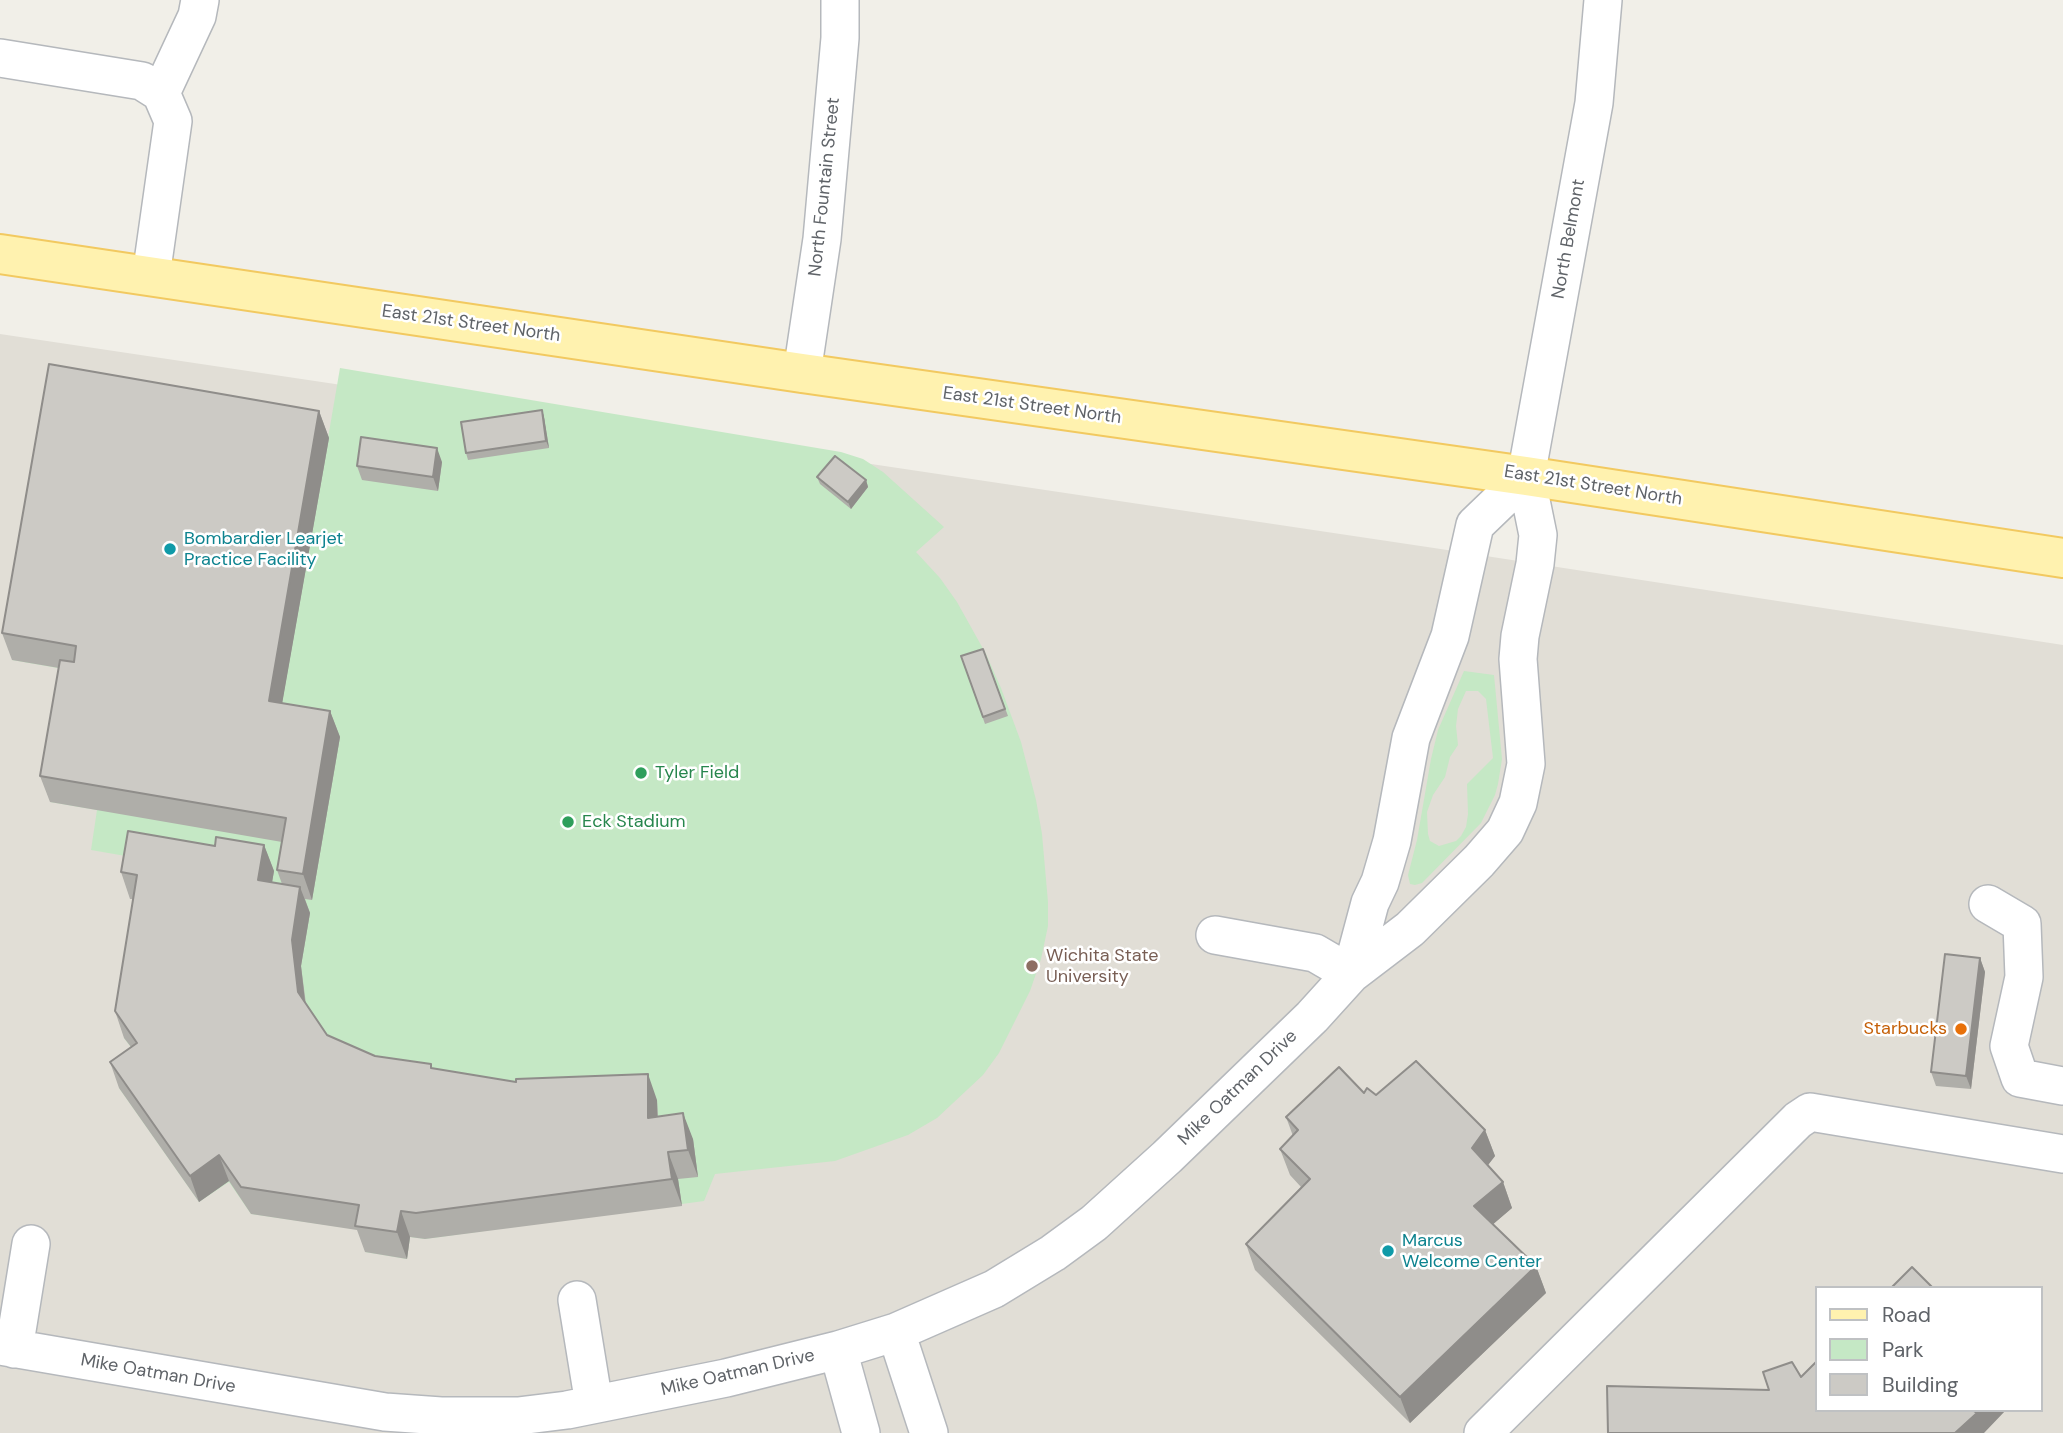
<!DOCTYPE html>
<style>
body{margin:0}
#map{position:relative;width:2063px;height:1433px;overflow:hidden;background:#f1efe8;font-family:"DM Sans",sans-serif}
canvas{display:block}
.legend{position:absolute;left:1815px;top:1286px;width:228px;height:126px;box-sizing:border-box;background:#fff;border:2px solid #bfc1c3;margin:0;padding:9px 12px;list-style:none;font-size:21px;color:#5f6368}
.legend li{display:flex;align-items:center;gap:14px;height:35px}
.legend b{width:35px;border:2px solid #bfc1c3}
</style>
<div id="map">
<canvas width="2063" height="1433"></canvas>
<ul class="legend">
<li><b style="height:9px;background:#fff2af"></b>Road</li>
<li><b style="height:19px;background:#c5e8c5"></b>Park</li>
<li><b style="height:19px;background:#cccac5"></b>Building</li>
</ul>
</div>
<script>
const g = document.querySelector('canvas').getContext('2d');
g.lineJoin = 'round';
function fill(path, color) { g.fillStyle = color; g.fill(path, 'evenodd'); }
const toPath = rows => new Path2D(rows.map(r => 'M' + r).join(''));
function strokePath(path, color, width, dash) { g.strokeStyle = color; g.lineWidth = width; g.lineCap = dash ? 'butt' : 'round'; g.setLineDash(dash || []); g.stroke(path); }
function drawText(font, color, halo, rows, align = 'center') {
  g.font = font + ' "DM Sans",sans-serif'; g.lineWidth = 5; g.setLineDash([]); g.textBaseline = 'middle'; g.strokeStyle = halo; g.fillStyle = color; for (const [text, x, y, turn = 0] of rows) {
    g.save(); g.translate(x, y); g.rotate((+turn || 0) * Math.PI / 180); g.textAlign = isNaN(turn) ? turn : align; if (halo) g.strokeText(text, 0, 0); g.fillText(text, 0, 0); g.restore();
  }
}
const education = toPath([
 [0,334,1434,548,2063,645,2063,1433,0,1433],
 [1816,1288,2040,1288,2040,1410,1816,1410]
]);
const green = toPath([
 [340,368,841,452,863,459,883,472,944,527,916,552,940,578,957,602,986,654,1001,688,1021,742,1036,800,1042,834,1048,902,1048,926,1041,959,1030,991,999,1053,983,1075,937,1118,908,1135,835,1161,715,1174,704,1201,425,1239,410,1237,407,1259,365,1252,368,1231,251,1214,229,1182,199,1202,119,1088,147,1069,124,1038,146,902,137,858,91,850,97,810,50,802,86,673,12,660,59,391,328,438],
 [1464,671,1494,675,1502,759,1498,784,1495,795,1481,823,1422,883,1415,885,1410,884,1408,875,1417,840,1431,759,1438,730],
 [1466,691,1478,691,1486,699,1493,758,1467,784,1468,814,1466,827,1461,836,1456,841,1439,846,1430,841,1428,834,1427,812,1433,795,1445,777,1450,757,1458,745,1456,726,1458,709]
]);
const minor = toPath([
 [0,58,142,81,161,93,173,121,151,276],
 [161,93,197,16,200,0],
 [802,373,822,239,840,38,840,0],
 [1988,904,2022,924,2024,977,2009,1046,2020,1078,2063,1086],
 [1215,935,1315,953,1351,974],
 [1351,974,1370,903,1380,882,1392,841,1411,738,1450,636,1475,525,1526,476],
 [577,1300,594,1404],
 [896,1332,929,1433],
 [0,1346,385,1412,441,1416,518,1416,567,1410,726,1378,838,1350,896,1332,994,1289,1053,1253,1094,1223,1167,1157,1312,1017,1351,974,1410,929,1479,861,1505,831,1518,803,1526,764,1518,659,1520,636,1535,564,1538,535,1526,476,1594,103,1603,0],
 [14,1349,31,1244],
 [838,1350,861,1433],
 [1483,1433,1798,1120,1810,1112,2063,1154]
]);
const major = toPath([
 [0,254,802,373,1526,476,2063,558]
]);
const wall = toPath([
 [542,410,544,417,549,448,468,460,466,453],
 [319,411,329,438,282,703,330,711,340,737,312,900,305,899,310,913,301,966,306,1004,327,1035,375,1056,433,1069,516,1082,657,1100,658,1116,693,1139,698,1177,678,1179,682,1206,425,1239,410,1237,407,1259,365,1252,357,1230,251,1214,229,1181,199,1202,119,1088,110,1062,131,1047,124,1038,115,1011,133,899,130,899,121,872,215,846,264,845,274,871,272,882,282,884,277,870,282,842,50,802,40,776,59,668,12,660,2,633],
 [442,462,438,491,362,480,357,466],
 [817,477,866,480,868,487,851,509,820,484],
 [983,649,1008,716,985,724,961,656],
 [1980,958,1985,972,1971,1089,1936,1086,1931,1072],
 [1364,1093,1376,1095,1485,1130,1495,1156,1488,1165,1503,1182,1512,1208,1493,1224,1536,1266,1546,1293,1410,1423,1255,1270,1246,1244,1301,1187,1290,1175,1280,1149,1293,1136,1286,1117]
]);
const shadedWall = toPath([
 [542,410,544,417,549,448,546,441],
 [319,411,329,438,278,727,269,701],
 [437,448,442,462,438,491,433,477],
 [866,480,868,487,851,509,848,502],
 [330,711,340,737,312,900,303,874],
 [264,845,274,871,268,906,258,880],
 [300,887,310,913,301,966,307,1019,298,992,292,940],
 [1980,958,1985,972,1971,1089,1966,1076],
 [648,1074,657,1100,658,1144,648,1118],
 [683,1113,693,1139,698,1177,688,1150],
 [1485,1130,1495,1156,1481,1174,1472,1148],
 [668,1152,678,1179,682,1206,672,1179],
 [219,1155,229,1181,199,1202,190,1176],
 [1503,1182,1512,1208,1484,1232,1474,1206],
 [401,1211,410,1237,407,1259,397,1232],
 [1536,1266,1546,1293,1410,1423,1400,1397],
 [1965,1410,2006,1410,1984,1433,1955,1433]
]);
const building = toPath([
 [49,364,319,411,269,701,330,711,303,874,277,870,286,818,40,776,60,660,74,662,76,646,2,633,49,364],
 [542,410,546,441,466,453,461,422,542,410],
 [361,437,437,448,433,477,357,466,361,437],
 [835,456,866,480,848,502,817,477,835,456],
 [983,649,1005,709,983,717,961,656,983,649],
 [128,831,215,846,216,837,264,845,258,880,300,887,292,940,298,992,327,1035,375,1056,431,1064,431,1068,516,1082,516,1079,648,1074,648,1118,683,1113,688,1150,668,1152,672,1179,416,1213,401,1211,397,1232,355,1226,359,1205,241,1187,219,1155,190,1176,110,1062,137,1043,115,1011,137,875,121,872,128,831],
 [1945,954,1980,958,1966,1076,1931,1072,1945,954],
 [1416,1061,1485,1130,1472,1148,1503,1182,1474,1206,1536,1266,1400,1397,1246,1244,1310,1179,1280,1149,1298,1130,1286,1117,1339,1067,1364,1093,1367,1088,1376,1095,1416,1061],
 [1912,1267,1933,1288,1891,1288,1912,1267],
 [1792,1362,1801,1377,1816,1362,1816,1410,1972,1410,1977,1413,1955,1433,1608,1433,1607,1386,1769,1390,1763,1372,1792,1362]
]);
const markers = [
 [170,549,7,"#0f9aa8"],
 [641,773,7,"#2e9e5b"],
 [568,822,7,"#2e9e5b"],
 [1032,966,7,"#8d6e63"],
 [1961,1029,7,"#e8710a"],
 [1388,1251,7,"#0f9aa8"]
];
const streetNames = [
 ["North Fountain Street",825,187,-84],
 ["North Belmont",1569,239,-80],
 ["East 21st Street North",471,324,8],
 ["East 21st Street North",1032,406,8],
 ["East 21st Street North",1593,486,9],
 ["Mike Oatman Drive",1238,1088,-44],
 ["Mike Oatman Drive",738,1373,-13],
 ["Mike Oatman Drive",158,1374,10]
];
const cultureNames = [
 ["Bombardier Learjet",184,539],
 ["Practice Facility",184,560],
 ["Marcus",1402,1241],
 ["Welcome Center",1402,1262]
];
const leisureNames = [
 ["Tyler Field",655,773],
 ["Eck Stadium",582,822]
];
const educationNames = [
 ["Wichita State",1046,956],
 ["University",1046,977]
];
const foodNames = [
 ["Starbucks",1947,1029]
];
fill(education, '#e1ded6');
fill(green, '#c5e8c5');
strokePath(minor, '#b5b8bc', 40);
strokePath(major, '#f2c960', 42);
strokePath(minor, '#fff', 37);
strokePath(major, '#fff2af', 38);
fill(wall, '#afaea9');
fill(shadedWall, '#8f8d8a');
fill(building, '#cccac5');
strokePath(building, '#8f8d8a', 2);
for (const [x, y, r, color] of markers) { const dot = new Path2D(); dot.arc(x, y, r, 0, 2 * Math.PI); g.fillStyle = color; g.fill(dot); strokePath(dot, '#fff', 2.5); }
drawText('18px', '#5f6368', '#fff', streetNames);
drawText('18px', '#0d838f', '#fff', cultureNames, 'left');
drawText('18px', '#27864d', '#fff', leisureNames, 'left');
drawText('18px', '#785e54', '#fff', educationNames, 'left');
drawText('18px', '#c56008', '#fff', foodNames, 'right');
</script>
